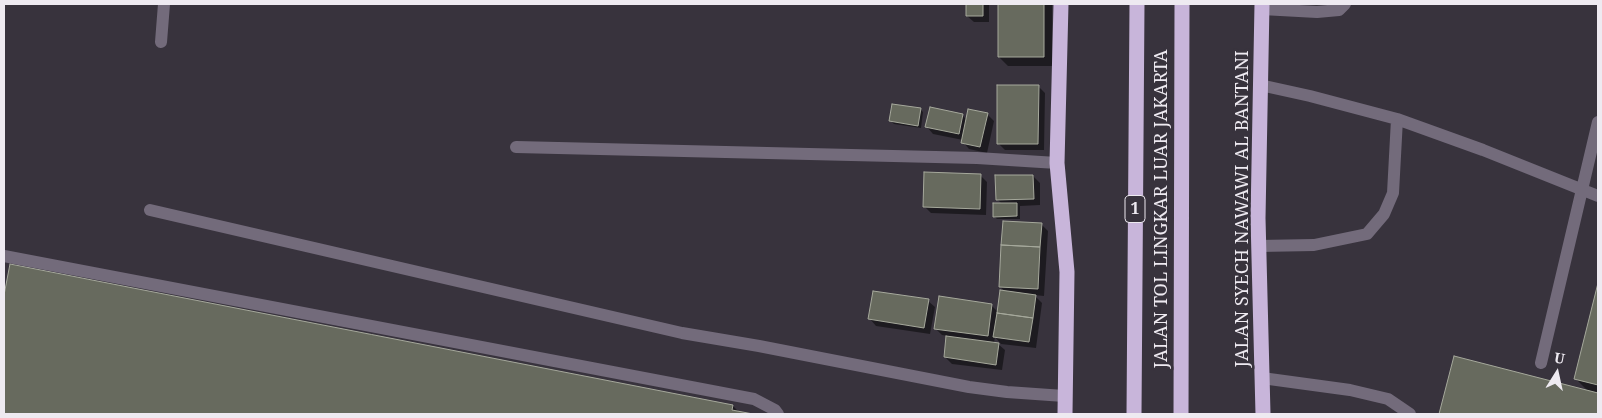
<!DOCTYPE html>
<style>
body{margin:0}
#map{position:relative;width:1602px;height:418px;overflow:hidden;background:#38333d;font-family:"Noto Serif",serif}
canvas{display:block}
.frame{position:absolute;inset:0;border:5px solid #eeeaf1;pointer-events:none}
.north{position:absolute;left:1532px;top:348px;width:50px;height:50px;-webkit-text-stroke:4px #38333d;paint-order:stroke;rotate:10deg;font-size:14px;font-weight:700;line-height:20px;text-align:center;color:#eeeaf1}
.north::after{content:'';display:block;margin:auto;width:18px;height:22px;background:#eeeaf1;clip-path:polygon(50% 0,100% 100%,50% 72%,0 100%)}
</style>
<div id="map">
<canvas width="1602" height="418"></canvas>
<div class="frame"></div>
<div class="north">U</div>
</div>
<script>
const g = document.querySelector('canvas').getContext('2d');
g.lineJoin = 'round';
function fill(path, color) { g.fillStyle = color; g.fill(path, 'evenodd'); }
const toPath = rows => new Path2D(rows.map(r => 'M' + r).join(''));
function strokePath(path, color, width, dash) { g.strokeStyle = color; g.lineWidth = width; g.lineCap = dash ? 'butt' : 'round'; g.setLineDash(dash || []); g.stroke(path); }
function drawText(font, color, halo, rows, align = 'center') {
  g.font = font + ' "Noto Serif",serif'; g.lineWidth = 5; g.setLineDash([]); g.textBaseline = 'middle'; g.strokeStyle = halo; g.fillStyle = color; for (const [text, x, y, turn = 0] of rows) {
    g.save(); g.translate(x, y); g.rotate((+turn || 0) * Math.PI / 180); g.textAlign = isNaN(turn) ? turn : align; if (halo) g.strokeText(text, 0, 0); g.fillText(text, 0, 0); g.restore();
  }
}
const shadow = toPath([
 [967,4,989,4,989,22,974,22,967,16],
 [999,4,1051,4,1052,5,1052,66,1008,66,999,57],
 [1038,86,1045,93,1044,150,1005,150,998,143],
 [920,109,923,112,921,128,894,124,891,121],
 [987,114,994,121,987,153,969,149,963,142,963,140,933,134,927,127,962,115,967,120],
 [980,175,987,182,986,215,931,213,924,206],
 [1033,176,1040,183,1040,205,1020,206,1020,219,997,219,994,216,1002,204,997,199],
 [1041,224,1048,231,1044,296,1034,295,1042,303,1036,348,1001,344,995,337,994,343,998,344,1005,350,1002,370,952,364,945,357,948,336,942,335,935,328,991,305,998,312,1006,292,1000,287],
 [11,266,733,406,740,413,747,414,4,414,4,301],
 [1598,288,1598,414,1441,414,1455,358,1588,391,1575,378],
 [928,301,935,307,930,334,876,326,870,319]
]);
const building = toPath([
 [966,4,983,4,983,16,966,16,966,4],
 [998,4,1044,4,1044,57,998,57,998,4],
 [997,85,1039,85,1038,144,997,144,997,85],
 [892,104,921,108,918,126,889,121,892,104],
 [930,107,963,114,959,134,925,127,930,107],
 [968,109,988,113,980,147,961,143,968,109],
 [924,172,981,174,980,209,923,207,924,172],
 [995,175,1033,175,1034,199,996,200,995,175],
 [993,203,1017,203,1017,216,993,217,993,203],
 [1003,221,1042,223,1040,247,1001,245,1003,221],
 [1001,245,1040,247,1038,289,999,287,1001,245],
 [10,264,733,405,732,410,753,414,4,414,4,295,10,264],
 [1598,283,1598,385,1574,379,1598,283],
 [1000,290,1036,295,1033,318,997,313,1000,290],
 [873,291,929,299,924,328,868,319,873,291],
 [939,296,992,304,988,336,934,329,939,296],
 [997,313,1033,318,1029,342,993,337,997,313],
 [946,336,999,343,996,365,944,357,946,336],
 [1454,356,1598,393,1598,414,1439,414,1454,356]
]);
const minor = toPath([
 [1262,9,1317,12,1339,10,1345,4],
 [161,42,164,4],
 [1260,85,1310,96,1397,119,1483,150,1598,196],
 [516,147,977,158,1057,163],
 [150,210,682,333,759,346,969,387,1007,392,1064,396],
 [1259,246,1314,245,1367,234,1384,214,1393,193,1397,119],
 [4,256,754,399,775,410,778,414],
 [1541,363,1598,122],
 [1262,378,1350,390,1388,399,1410,414]
]);
const highway = toPath([
 [1061,4,1057,163,1067,272,1065,414],
 [1262,4,1258,218,1263,414],
 [1134,414,1137,4],
 [1181,414,1182,4]
]);
const shields = [
 [1135,209,20]
];
const shieldNames = [
 ["1",1135,209]
];
const streetNames = [
 ["JALAN TOL LINGKAR LUAR JAKARTA",1162,209,-90],
 ["JALAN SYECH NAWAWI AL BANTANI",1243,209,-90]
];
fill(shadow, '#0007');
fill(building, '#676a5e');
strokePath(building, '#a6a99c', 1);
strokePath(minor, '#736b7b', 12);
strokePath(highway, '#c8b5da', 15);
for (const [x, y, w] of shields) { const box = new Path2D(); box.roundRect(x - w / 2, y - 13.5, w, 27, 4); g.fillStyle = '#38333d'; g.fill(box); strokePath(box, '#eeeaf1', 1); }
drawText('bold 16px', '#eeeaf1', null, shieldNames);
drawText('18px', '#eeeaf1', '#38333d', streetNames);
</script>
